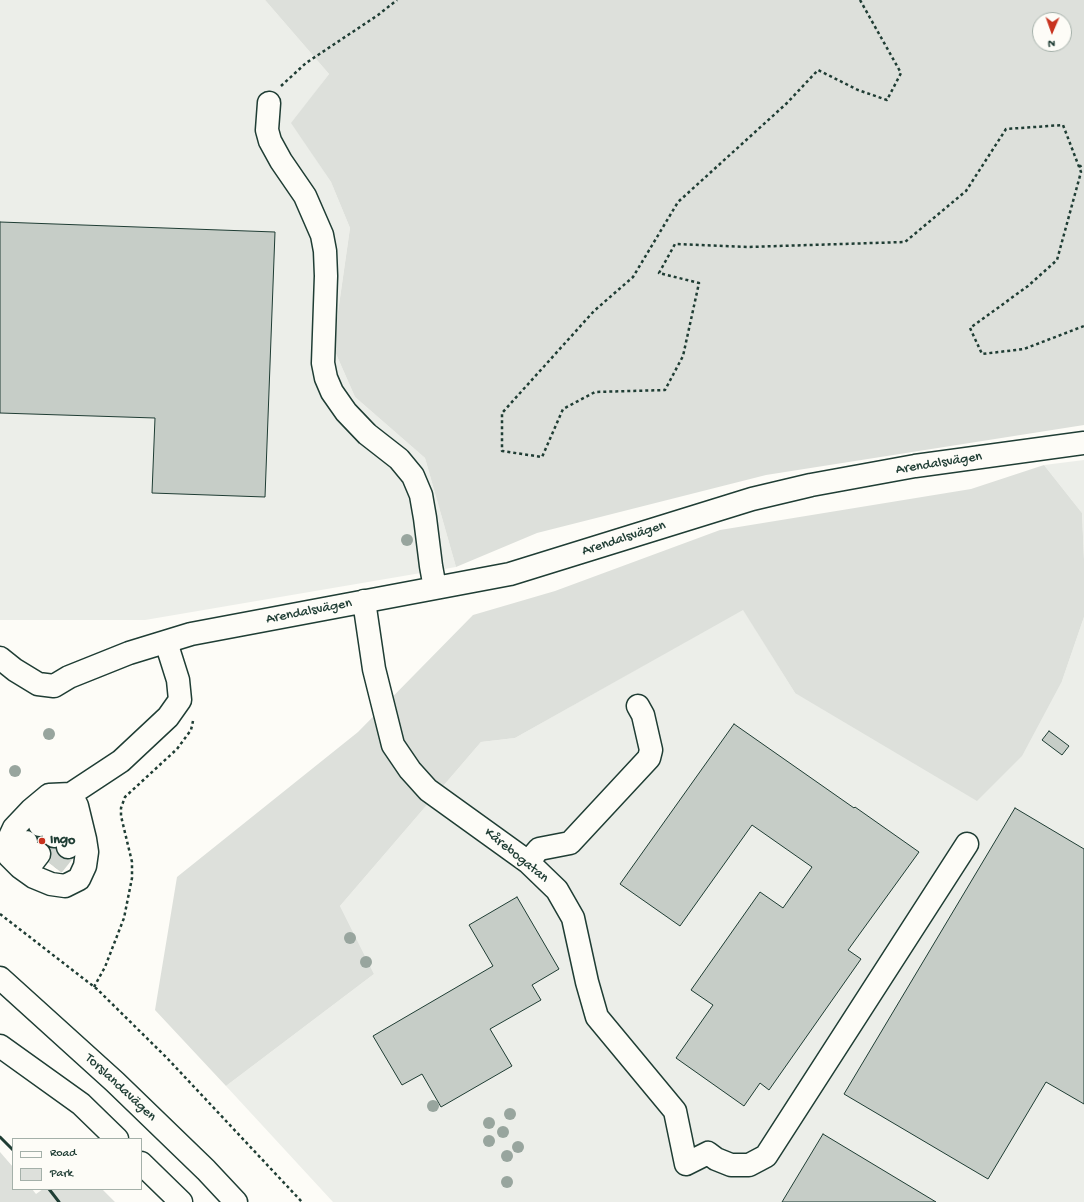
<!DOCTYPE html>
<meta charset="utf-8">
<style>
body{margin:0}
#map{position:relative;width:1084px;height:1202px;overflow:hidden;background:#fdfcf7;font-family:"Gochi Hand",sans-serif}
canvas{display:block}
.legend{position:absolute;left:12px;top:1138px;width:130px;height:52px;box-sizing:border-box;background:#fdfcf7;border:1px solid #a4b0a9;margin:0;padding:5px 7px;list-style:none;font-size:12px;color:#1f3d34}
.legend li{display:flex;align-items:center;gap:8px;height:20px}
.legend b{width:20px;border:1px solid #a4b0a9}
.north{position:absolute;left:1032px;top:12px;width:40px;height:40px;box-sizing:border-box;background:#fdfcf7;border:1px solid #a4b0a9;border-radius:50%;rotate:182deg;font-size:11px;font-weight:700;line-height:16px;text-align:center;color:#1f3d34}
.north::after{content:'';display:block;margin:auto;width:14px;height:18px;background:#c8321e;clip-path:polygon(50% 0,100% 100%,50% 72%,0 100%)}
</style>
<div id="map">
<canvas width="1084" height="1202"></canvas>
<ul class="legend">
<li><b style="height:5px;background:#fdfcf7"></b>Road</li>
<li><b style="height:11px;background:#dde0db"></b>Park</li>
</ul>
<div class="north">N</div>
</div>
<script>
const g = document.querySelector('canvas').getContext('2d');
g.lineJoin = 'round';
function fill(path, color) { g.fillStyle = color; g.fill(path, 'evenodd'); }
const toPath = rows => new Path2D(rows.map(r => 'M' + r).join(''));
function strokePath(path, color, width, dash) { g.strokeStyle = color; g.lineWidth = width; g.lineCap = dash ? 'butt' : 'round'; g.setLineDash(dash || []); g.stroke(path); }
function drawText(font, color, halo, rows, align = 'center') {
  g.font = font + ' "Gochi Hand",sans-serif'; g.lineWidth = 4; g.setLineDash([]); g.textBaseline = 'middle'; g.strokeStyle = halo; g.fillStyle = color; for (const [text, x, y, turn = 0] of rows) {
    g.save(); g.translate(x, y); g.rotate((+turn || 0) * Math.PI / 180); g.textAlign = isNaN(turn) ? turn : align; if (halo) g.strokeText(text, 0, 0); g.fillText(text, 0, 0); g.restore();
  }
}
const built = toPath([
 [0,0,265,0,329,74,292,123,331,182,350,228,333,347,355,397,425,458,456,567,145,620,0,620],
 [1084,460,1084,560,1082,513,1044,465],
 [743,609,795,693,1062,681,1084,617,1084,1202,333,1202,226,1086,374,974,340,906,481,742,515,738]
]);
const green = toPath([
 [265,0,1084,0,1084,425,766,475,537,533,456,567,425,458,355,397,333,347,350,228,331,182,291,123,329,74],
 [1040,20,1064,20,1064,44,1040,44],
 [1044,465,1082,513,1084,560,1084,617,1062,681,1022,756,977,801,795,693,743,610,515,738,481,742,340,906,374,974,226,1086,155,1010,177,877,358,732,473,615,555,591,720,530,971,489],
 [0,1152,13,1167,13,1189,32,1189,36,1194,43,1189,102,1189,115,1202,0,1202]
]);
const building = toPath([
 [0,222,275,232,265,497,152,493,155,418,0,413,0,222],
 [734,724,854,808,855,807,919,852,848,950,861,959,769,1090,760,1083,744,1106,676,1058,713,1005,691,990,760,892,783,908,812,867,752,825,680,926,620,884,734,724],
 [1049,731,1069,746,1062,755,1042,740,1049,731],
 [1015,808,1084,849,1084,1104,1046,1082,988,1179,844,1094,1015,808],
 [36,821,72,850,57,868,21,839,36,821],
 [517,897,559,969,532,985,541,1000,490,1029,512,1066,441,1107,422,1074,402,1085,373,1036,493,966,469,925,517,897],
 [823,1134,936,1202,782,1202,823,1134]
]);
const minorTunnel = toPath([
 [53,866,68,847]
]);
const path = toPath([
 [860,0,901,73,887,100,858,90,818,70,787,103,678,202,633,277,594,311,502,413,502,451,542,457,563,409,595,392,665,390,683,356,699,283,659,273,675,244,747,247,905,242,966,191,1006,129,1063,125,1081,172,1057,260,1028,286,970,328,982,354,1024,349,1084,326],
 [281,86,306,63,378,15,397,0],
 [1079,167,1084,164],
 [0,914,97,989,167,1058,302,1202],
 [94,987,105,967,124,918,132,878,132,862,121,816,121,808,125,797,177,749,191,730,193,721]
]);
const minor = toPath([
 [269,103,267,130,270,141,281,161,305,196,322,235,325,251,326,276,323,363,326,378,332,392,346,412,367,434,399,459,413,476,421,495,425,518,431,566,435,588],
 [364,601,374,669,393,745,410,770,428,790,528,862,557,890,573,918,587,982,597,1017,675,1111,686,1164,708,1153,716,1159,731,1165,749,1165,766,1156,967,844],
 [0,658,15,670,38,684,54,686,69,677,129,653,191,634,510,574,752,499,811,485,915,466,1084,443],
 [71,794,77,806,85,839,87,852,85,866,79,879,65,886,51,884,34,877,20,867,9,856,6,845,14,828,31,810,49,795,71,794],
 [40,825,67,798],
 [54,836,58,831,71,794,121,761,168,717,180,700,178,680,166,642],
 [68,847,71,843,71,816],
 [13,859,26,842],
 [528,862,539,849,570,843,649,758,651,750,643,715,638,706],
 [26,871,39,854]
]);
const major = toPath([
 [0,978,115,1082,206,1170,236,1202],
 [0,1046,81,1104,117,1139],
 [141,1163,181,1202]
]);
const rail = toPath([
 [0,1137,13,1150],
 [49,1189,59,1202]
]);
const trees = [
 [407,540],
 [49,734],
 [15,771],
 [350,938],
 [366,962],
 [433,1106],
 [510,1114],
 [489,1123],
 [503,1132],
 [489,1141],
 [518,1147],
 [507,1156],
 [507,1182]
];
const markers = [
 [42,841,4,"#c8321e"]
];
const streetNames = [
 ["Arendalsvägen",939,464,-9],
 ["Arendalsvägen",624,539,-18],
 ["Arendalsvägen",309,612,-11],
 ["Kårebogatan",516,856,39],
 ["Torslandavägen",120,1088,43]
];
const poiNames = [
 ["Ingo",50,841]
];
fill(built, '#eceee9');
fill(green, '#dde0db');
fill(building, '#c6cdc7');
strokePath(building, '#1f3d34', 1);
strokePath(minorTunnel, '#d1d6d0', 22, [22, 11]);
strokePath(minor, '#1f3d34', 25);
strokePath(major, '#1f3d34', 25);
strokePath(path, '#1f3d34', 2.5, [3, 3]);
strokePath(minor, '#fdfcf7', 22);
strokePath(major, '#fdfcf7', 22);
strokePath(rail, '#1f3d34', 3);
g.fillStyle = '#98a59e';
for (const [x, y] of trees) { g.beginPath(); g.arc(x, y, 6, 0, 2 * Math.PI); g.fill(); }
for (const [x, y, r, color] of markers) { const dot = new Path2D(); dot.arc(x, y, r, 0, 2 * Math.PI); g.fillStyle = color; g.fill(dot); strokePath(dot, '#fdfcf7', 1.5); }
drawText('14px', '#1f3d34', '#fdfcf7', streetNames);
drawText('bold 14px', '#1f3d34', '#fdfcf7', poiNames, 'left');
</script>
